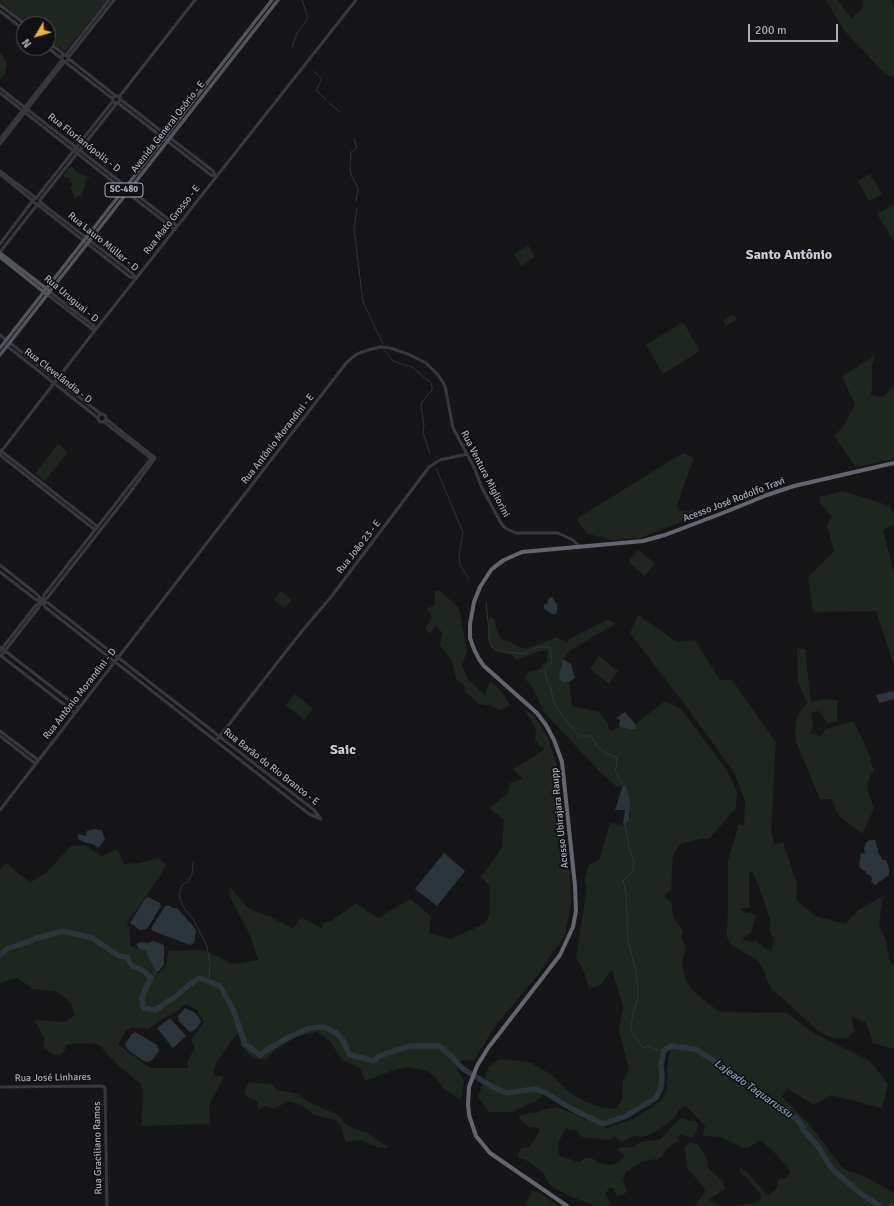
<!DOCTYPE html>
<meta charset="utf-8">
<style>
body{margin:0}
#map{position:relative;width:894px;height:1206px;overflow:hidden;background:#161618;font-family:Signika,sans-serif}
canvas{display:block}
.north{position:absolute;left:16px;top:16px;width:40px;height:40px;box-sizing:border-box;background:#111113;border:1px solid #4d4f55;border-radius:50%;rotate:232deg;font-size:11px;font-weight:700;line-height:16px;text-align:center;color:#a8adb8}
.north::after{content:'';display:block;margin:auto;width:14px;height:18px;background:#f2b134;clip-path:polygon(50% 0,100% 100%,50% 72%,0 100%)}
.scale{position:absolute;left:748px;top:24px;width:90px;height:18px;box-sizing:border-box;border:2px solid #a8adb8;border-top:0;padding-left:5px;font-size:12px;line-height:14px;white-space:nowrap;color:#a8adb8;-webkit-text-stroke:3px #111113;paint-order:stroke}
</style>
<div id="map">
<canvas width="894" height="1206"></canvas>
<div class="north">N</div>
<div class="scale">200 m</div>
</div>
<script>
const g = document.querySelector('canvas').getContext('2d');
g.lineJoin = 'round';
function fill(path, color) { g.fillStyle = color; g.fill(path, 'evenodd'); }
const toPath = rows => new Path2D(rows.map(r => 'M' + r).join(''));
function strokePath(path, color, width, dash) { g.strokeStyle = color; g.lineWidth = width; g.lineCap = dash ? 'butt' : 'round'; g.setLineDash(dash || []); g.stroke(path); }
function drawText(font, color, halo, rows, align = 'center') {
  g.font = font + ' Signika,sans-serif'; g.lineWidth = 3.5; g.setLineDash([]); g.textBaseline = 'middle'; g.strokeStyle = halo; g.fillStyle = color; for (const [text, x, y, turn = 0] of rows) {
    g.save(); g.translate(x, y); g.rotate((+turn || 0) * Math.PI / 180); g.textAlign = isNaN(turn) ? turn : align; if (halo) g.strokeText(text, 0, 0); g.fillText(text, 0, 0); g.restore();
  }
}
const green = toPath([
 [0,0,107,0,65,52,48,39,48,24,29,24,0,2],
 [826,0,838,0,851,18,862,10,863,0,892,0,892,4,894,4,894,76,892,77,883,72,843,29],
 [0,52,7,63,5,73,2,78,0,78],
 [71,167,73,167,75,171,85,176,91,177,86,179,84,189,81,196,78,196,75,199,70,187,73,185,68,178,64,178,63,175],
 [870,174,882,194,869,201,858,181],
 [894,204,894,241,877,214],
 [528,245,535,257,521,266,514,254],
 [733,314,737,319,726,326,723,320],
 [683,322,700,351,663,374,646,345],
 [875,355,872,367,872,387,871,395,883,397,894,385,894,459,856,467,834,436,843,427,855,405,842,376],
 [58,444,68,452,45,481,35,473],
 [683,453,694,458,677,505,679,511,695,510,699,515,640,538,613,540,588,534,576,519],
 [843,491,890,506,894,517,894,525,883,530,894,573,894,665,876,611,813,612,808,577,834,551,827,525,832,517,821,504,819,497],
 [638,550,655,563,645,576,628,562],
 [439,590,459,608,467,651,462,666,468,679,485,695,490,681,501,691,510,705,499,710,492,706,479,704,466,692,464,685,456,679,452,661,440,645,442,632,435,626,430,634,425,629,432,618,427,608,435,606,435,592],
 [281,591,292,600,285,608,274,600],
 [638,615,677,642,695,640,720,680,732,680,776,742,771,827,774,845,783,842,797,884,796,899,815,916,845,924,858,910,883,896,879,925,886,940,889,959,894,967,894,1049,873,1043,866,1023,852,1016,852,1022,855,1031,847,1038,833,1038,818,1031,771,988,767,980,765,972,758,961,731,945,727,937,728,899,728,860,739,824,744,825,745,801,734,772,682,701,630,633],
 [753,871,769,916,771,925,769,930,774,940,771,952,755,941,751,942,742,939,751,933,756,916,751,913,744,913,741,909,749,907,749,872],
 [489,616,494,619,497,631,501,638,525,649,557,637,567,643,569,639,609,619,615,624,571,650,563,659,562,682,569,682,572,706,599,712,608,723,609,730,614,730,619,727,628,729,635,729,635,724,665,701,681,709,727,770,737,792,736,808,710,838,696,840,680,844,673,855,671,890,664,896,671,902,674,919,683,931,681,938,686,946,682,963,685,978,691,988,706,1002,720,1012,787,1013,815,1034,870,1061,888,1084,882,1108,831,1095,813,1105,787,1088,782,1097,810,1125,841,1166,845,1170,866,1177,894,1193,894,1206,734,1206,746,1204,754,1204,761,1199,761,1195,758,1191,747,1178,740,1173,740,1168,747,1172,768,1196,777,1188,778,1180,781,1177,785,1179,787,1176,790,1173,789,1169,775,1153,762,1141,758,1141,749,1148,744,1148,720,1137,703,1136,705,1126,686,1106,679,1110,675,1117,665,1126,644,1137,634,1136,624,1141,621,1141,615,1137,608,1140,582,1137,576,1130,566,1129,563,1133,559,1141,558,1150,560,1156,562,1157,579,1162,586,1158,592,1158,596,1162,611,1165,619,1162,625,1155,620,1152,618,1149,621,1147,633,1147,641,1142,659,1140,665,1135,673,1125,682,1118,690,1121,695,1121,697,1123,697,1131,693,1138,681,1135,677,1137,678,1141,668,1148,661,1157,657,1159,645,1161,637,1164,626,1172,623,1180,627,1191,624,1194,617,1197,614,1189,610,1187,605,1194,613,1206,597,1206,581,1201,556,1189,548,1183,545,1175,539,1169,524,1159,520,1159,517,1155,522,1148,530,1147,540,1130,537,1127,529,1127,522,1122,518,1117,521,1115,530,1113,537,1113,541,1110,557,1107,607,1128,634,1119,652,1107,663,1098,667,1090,667,1068,671,1046,664,1050,661,1065,662,1077,661,1088,656,1098,624,1117,603,1124,572,1109,546,1093,536,1101,512,1112,489,1112,478,1097,489,1066,501,1059,518,1061,529,1062,552,1075,570,1093,585,1101,602,1108,616,1109,622,1100,623,1082,629,1069,619,1030,623,1007,612,970,599,986,589,988,583,969,576,958,587,888,584,880,589,865,599,860,610,823,625,825,628,823,631,816,629,808,630,803,626,787,623,785,617,787,600,772,544,712,531,685,524,678,528,673,540,669,547,660,548,651,540,651,520,659,516,659,511,655,495,651,491,647,488,640],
 [797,648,805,649,811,702,822,699,837,700,837,722,827,723,819,711,811,713,813,726,810,733,820,737,826,729,853,721,866,746,874,771,870,776,867,788,874,809,862,834,838,815,832,799,820,799,796,742,795,729,797,715,807,703,798,681],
 [599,656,618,671,609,684,590,669],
 [295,694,313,708,304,720,286,705],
 [525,710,535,716,548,738,558,769,564,819,565,843,570,874,571,904,565,935,537,976,496,1025,474,1060,459,1061,457,1069,464,1080,461,1100,444,1089,436,1078,427,1071,408,1067,391,1071,365,1081,360,1068,342,1060,330,1041,317,1032,298,1036,275,1050,266,1060,253,1058,240,1045,241,1032,236,1035,216,1063,213,1075,224,1077,209,1105,210,1124,141,1126,143,1093,141,1084,121,1068,98,1044,76,1043,66,1045,64,1052,59,1055,53,1054,44,1048,44,1037,34,1020,64,1022,75,1015,71,1003,56,991,32,989,28,985,17,978,0,983,0,870,3,865,7,863,19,874,31,882,47,872,71,846,85,845,102,856,117,849,124,864,139,863,159,858,166,865,158,879,127,923,130,931,130,946,145,950,157,974,165,967,169,951,204,950,233,964,258,960,250,935,230,897,229,891,230,887,248,908,273,918,293,929,301,917,321,928,324,922,330,922,356,903,378,918,410,899,431,916,429,933,451,939,484,924,489,916,490,886,481,877,502,848,504,820,489,808,508,793,510,783,523,779,513,769,535,756,544,749,535,741,536,730],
 [186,1004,198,1011,204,1022,191,1040,195,1048,188,1060,188,1068,150,1068,118,1044,125,1032,132,1027,149,1029,162,1019,175,1013],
 [249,1082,272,1084,277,1090,299,1094,308,1102,339,1115,345,1124,355,1129,370,1134,381,1143,387,1146,387,1148,378,1147,360,1140,346,1142,340,1125,336,1120,314,1115,301,1105,288,1101,274,1109,266,1106,258,1110,258,1102,247,1097,244,1092],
 [690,1142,697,1144,702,1150,707,1160,708,1168,723,1181,725,1189,709,1200,719,1206,691,1206,697,1203,705,1191,704,1187,687,1168,686,1155,684,1147],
 [532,1191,540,1193,558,1206,524,1206]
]);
const water = toPath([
 [551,597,553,598,557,605,557,612,555,614,552,614,544,609,544,604,547,604,548,599],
 [563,659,571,664,575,678,569,682,562,682,559,678],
 [894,691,894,699,879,703,876,695],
 [625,712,635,724,636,729,628,729,619,727,620,720,616,718],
 [623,785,626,787,628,792,630,803,629,820,625,825,623,824,625,810,615,810],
 [94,829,102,830,105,840,98,848,93,844,86,843,78,839,78,834,86,836,87,831],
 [869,840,875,840,878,849,878,852,883,860,886,860,889,868,889,875,875,885,871,882,872,879,871,876,866,874,866,871,863,870,859,866,861,853,865,854,864,849,866,843],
 [444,853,465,871,437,906,415,889],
 [148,897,160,903,161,906,147,929,140,930,130,923,145,899],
 [166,905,170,906,172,908,177,908,195,928,196,931,194,943,190,945,153,931,151,928],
 [153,941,164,945,164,964,160,970,156,972,145,950,139,949,136,944,141,942,148,943],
 [185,1008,194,1012,200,1019,201,1022,197,1028,190,1032,179,1021,178,1016],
 [170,1018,186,1036,173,1048,157,1028],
 [135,1032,157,1045,159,1051,152,1060,148,1062,144,1061,132,1053,127,1049,125,1044,131,1035]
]);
const stream = toPath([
 [292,47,297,33,308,18,302,0],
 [314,71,322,79,316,90,326,100],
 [329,103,340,112],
 [354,139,357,148,351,152,350,167,351,175,358,188,356,201],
 [357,208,354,229,363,302,383,344],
 [384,350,393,361,412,367,430,382,432,386,432,391,429,393,421,404,424,426,423,432,430,454],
 [436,468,463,532,459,556,460,565,469,579],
 [486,602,490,644,495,650,523,654,538,647,550,647,552,662,545,669,547,681,551,688,553,700,558,710,579,736,591,736,596,745,606,753,616,757,617,765,615,771,623,786],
 [625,824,629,848,634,861,633,871,623,881,626,893,628,941,636,971,638,996,632,1018,631,1032,636,1038,643,1048,649,1046,660,1051,664,1050],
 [193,863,192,874,188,882,182,885,179,896,183,907,194,921,207,946,210,965,209,982],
 [151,978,156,972]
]);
const river = toPath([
 [0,955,7,949,38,938,63,931,92,938,119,956,127,957,132,966,144,971,151,978,142,996,143,1008,155,1010,175,997,190,984,200,978,220,986,233,1009,245,1044,260,1055,270,1048,289,1037,310,1028,324,1027,336,1033,342,1039,350,1055,374,1061,379,1056,410,1046,439,1046,452,1057,463,1069,491,1086,506,1093,535,1089,546,1093,572,1109,603,1124,624,1117,656,1098,661,1088,662,1077,661,1065,664,1050,671,1046,695,1049,711,1059,798,1120,806,1133,818,1146,831,1168,861,1194,880,1206],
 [892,1206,893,1206]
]);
const minor = toPath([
 [0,5,25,24],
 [0,11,24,30],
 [48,42,65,55],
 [48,48,62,59],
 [66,55,109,0],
 [68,58,114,0],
 [69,59,116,96],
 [65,62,113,99],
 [0,88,177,226],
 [0,93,175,230],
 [119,97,195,0],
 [120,99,213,171,216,176],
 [118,103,211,175,216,176],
 [0,139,62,60,62,56,65,55,68,57,68,60,66,62,62,60],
 [0,144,64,62],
 [0,171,36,198],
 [0,174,33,201],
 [37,197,113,101,113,97,118,96,120,99,118,103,115,103,113,101],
 [40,200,117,103],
 [33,202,36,204,39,203],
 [40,202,132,273,136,278],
 [38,205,130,277,136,278],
 [0,244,34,199,37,198],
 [0,252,37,205],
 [50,292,94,326,96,329],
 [48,295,92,329,96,329],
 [0,335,6,340],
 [10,343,101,414],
 [7,346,98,418],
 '98 418a4 4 0 1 1 8 0a4 4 0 1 1-8 0Z',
 [104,422,152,459],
 [0,450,98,527],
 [0,453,96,329,356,0],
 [0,455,95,530],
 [0,565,38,595,42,601,48,603,314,810,321,819],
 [0,572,35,599,42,601,45,607,309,814,321,819],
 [0,647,79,708],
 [0,651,36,605,42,601,44,595,153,456],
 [0,655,75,713],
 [1,656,39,607,42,601,47,598,128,495,155,458,106,419],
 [0,731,38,760],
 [0,736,36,764],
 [216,741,302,631,331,597,429,467,440,460,467,454],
 [0,810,347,362,357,354,368,350,380,347,390,348,408,354,426,363,439,376,445,386,453,428,474,467,481,486,501,523,505,528,516,533,558,533,573,540,579,546],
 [0,1087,101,1086,104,1087,105,1089,107,1206]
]);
const major = toPath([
 [0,253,48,290],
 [0,257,45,293],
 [0,348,272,0],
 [0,355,278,0]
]);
const highway = toPath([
 [567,1206,490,1153,476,1136,469,1115,468,1104,469,1087,477,1066,488,1048,560,955,573,927,576,911,575,886,562,762,554,740,546,725,537,713,484,666,479,659,474,649,470,638,470,624,474,602,480,587,491,570,497,565,504,560,522,552,643,541,665,535,728,511,767,495,794,486,894,463]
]);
const shields = [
 [124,190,38]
];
const shieldNames = [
 ["SC-480",124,190]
];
const streetNames = [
 ["Avenida General Osório - E",168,127,-52],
 ["Rua Florianópolis - D",84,143,38],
 ["Rua Mato Grosso - E",172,220,-52],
 ["Rua Lauro Müller - D",103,242,39],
 ["Rua Uruguai - D",71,299,40],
 ["Rua Clevelândia - D",58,376,38],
 ["Rua Antônio Morandini - E",278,439,-52],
 ["Rua Ventura Migliorini",485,474,63],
 ["Acesso José Rodolfo Travi",734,500,-21],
 ["Rua João 23 - E",359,547,-52],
 ["Rua Antônio Morandini - D",80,694,-52],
 ["Rua Barão do Rio Branco - E",271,767,38],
 ["Acesso Ubirajara Raupp",560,818,-96],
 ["Rua José Linhares",53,1078,-1],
 ["Rua Graciliano Ramos",98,1148,-91]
];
const waterNames = [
 ["Lajeado Taquarussu",753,1089,35]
];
const districtNames = [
 ["Santo Antônio",789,255],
 ["Saic",343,750]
];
fill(green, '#1e261f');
fill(water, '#2c353c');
strokePath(stream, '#2c353c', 1);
strokePath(river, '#2c353c', 5.5);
strokePath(minor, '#37383d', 3);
strokePath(major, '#53555c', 3.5);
strokePath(highway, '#63666e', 4);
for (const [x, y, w] of shields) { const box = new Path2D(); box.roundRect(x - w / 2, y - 7, w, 14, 3); g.fillStyle = '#111113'; g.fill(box); strokePath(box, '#a8adb8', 1); }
drawText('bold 9px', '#a8adb8', null, shieldNames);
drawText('10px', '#a8adb8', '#111113', streetNames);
drawText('italic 11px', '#7f9bb3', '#111113', waterNames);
drawText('bold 14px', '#c9ccd4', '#111113', districtNames);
</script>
